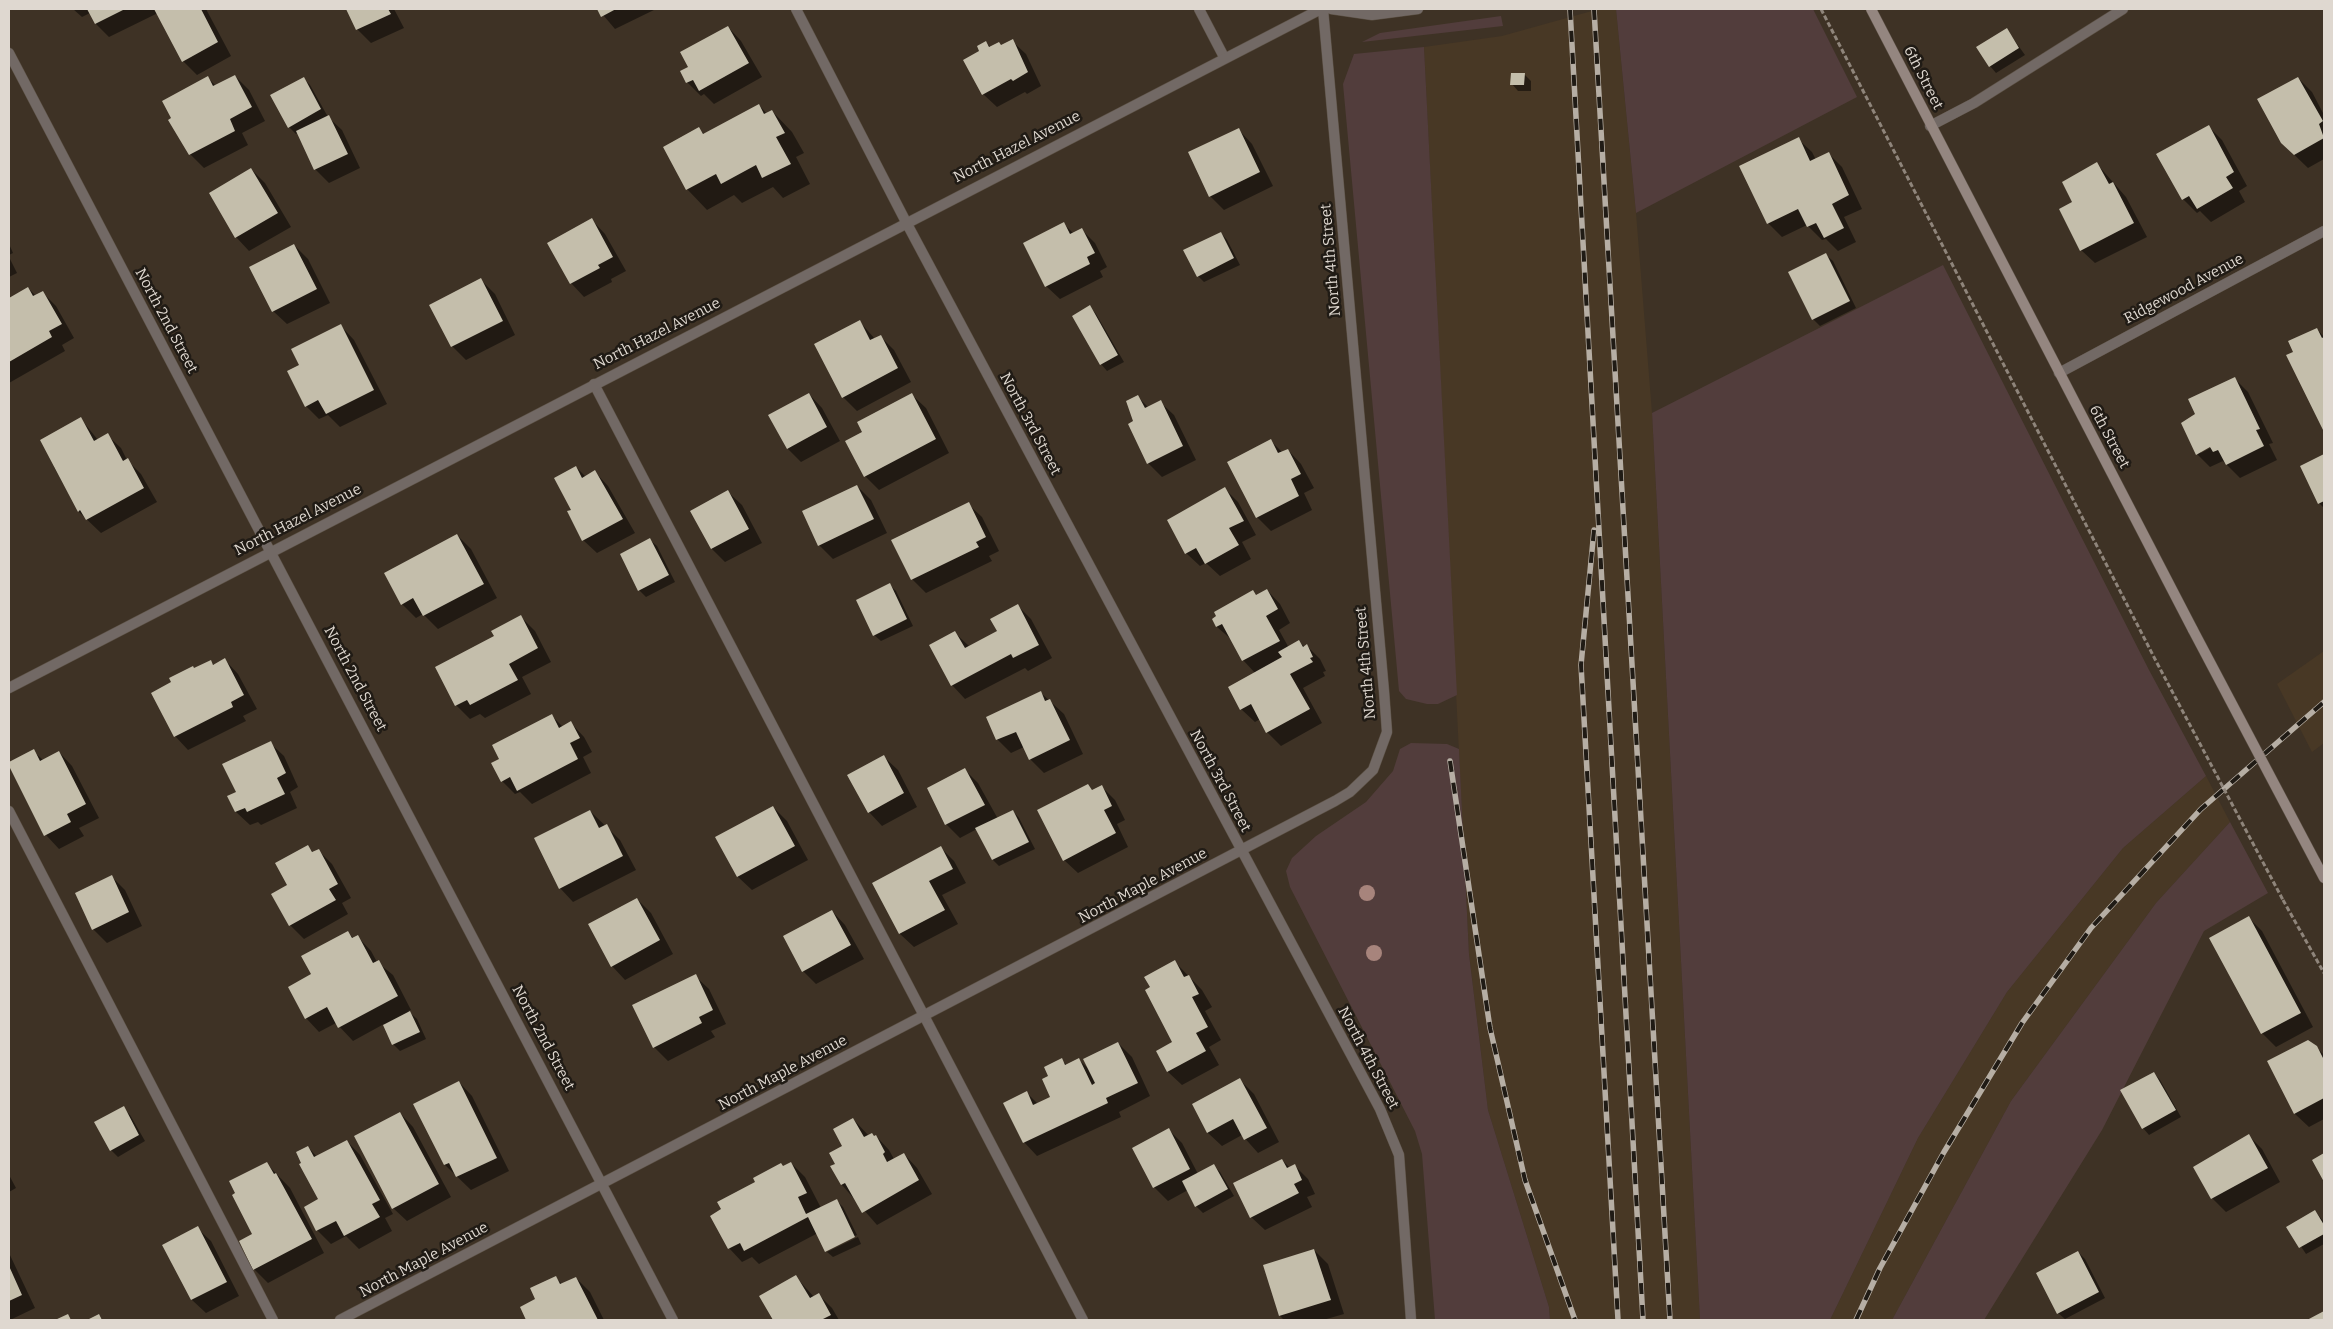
<!DOCTYPE html>
<style>
body{margin:0}
#map{position:relative;width:2333px;height:1329px;overflow:hidden;background:#3e3225;font-family:Bitter,serif}
canvas{display:block}
.frame{position:absolute;inset:0;border:10px solid #dfd8d0;pointer-events:none}
</style>
<div id="map">
<canvas width="2333" height="1329"></canvas>
<div class="frame"></div>
</div>
<script>
const g = document.querySelector('canvas').getContext('2d');
g.lineJoin = 'round';
function fill(path, color) { g.fillStyle = color; g.fill(path, 'evenodd'); }
const toPath = rows => new Path2D(rows.map(r => 'M' + r).join(''));
function strokePath(path, color, width, dash) { g.strokeStyle = color; g.lineWidth = width; g.lineCap = dash ? 'butt' : 'round'; g.setLineDash(dash || []); g.stroke(path); }
function drawText(font, color, halo, rows, align = 'center') {
  g.font = font + ' Bitter,serif'; g.lineWidth = 5; g.setLineDash([]); g.textBaseline = 'middle'; g.strokeStyle = halo; g.fillStyle = color; for (const [text, x, y, turn = 0] of rows) {
    g.save(); g.translate(x, y); g.rotate((+turn || 0) * Math.PI / 180); g.textAlign = isNaN(turn) ? turn : align; if (halo) g.strokeText(text, 0, 0); g.fillText(text, 0, 0); g.restore();
  }
}
const built = toPath([
 [1599,9,1616,9,1636,213,1652,413,1700,1320,1550,1320,1549,1307,1488,1110,1469,954,1424,47,1502,36],
 [2324,651,2324,743,2312,752,2277,684],
 [2206,776,2230,822,2156,903,2011,1101,1892,1320,1830,1320,1918,1138,2007,992,2123,848]
]);
const green = toPath([
 [1616,9,1813,9,1857,97,1636,213],
 [1501,16,1503,26,1362,42,1380,33],
 [1424,47,1457,695,1438,704,1427,704,1406,699,1399,691,1343,84,1354,54],
 [1943,265,2149,670,2206,776,2123,848,2007,992,1918,1138,1830,1320,1700,1320,1652,413],
 [1411,743,1447,744,1459,749,1469,954,1488,1110,1549,1307,1550,1320,1435,1320,1422,1154,1415,1131,1290,887,1286,871,1292,858,1316,836,1366,802,1393,771,1400,749],
 [2230,822,2268,893,2204,931,2102,1130,1984,1320,1892,1320,2011,1101,2156,903]
]);
const shadow = toPath([
 [73,9,206,9,231,56,197,75,183,61,158,13,109,37,96,24,90,13,82,17],
 [347,9,394,9,404,28,371,43,357,29],
 [598,9,656,9,615,29],
 [728,27,741,41,762,77,714,104,704,94,701,96,687,82],
 [2007,30,2025,55,1996,73,1990,66],
 [1012,41,1026,54,1041,86,1027,94,1025,92,997,107,983,94,981,52,986,42,991,48,1002,46],
 [1524,74,1531,81,1531,91,1518,91,1512,84],
 [235,76,249,90,265,121,242,133,248,145,204,168,190,154,208,78,216,86],
 [303,78,310,85,328,117,342,130,360,168,329,183,315,169,298,132,296,134,289,127],
 [2298,78,2312,92,2324,115,2324,159,2308,168,2282,143],
 [759,105,767,114,772,111,792,132,804,153,796,157,810,184,783,198,773,187,742,203,734,195,707,210,687,189,699,129,704,134],
 [2208,126,2222,140,2247,186,2239,191,2245,202,2211,222,2200,211,2197,213,2183,199],
 [1239,130,1252,144,1273,186,1224,210,1210,196],
 [1798,139,1812,152,1816,160,1829,154,1842,167,1862,209,1844,217,1856,242,1838,251,1826,239,1822,240,1807,225,1782,237,1768,223],
 [2097,164,2126,197,2147,237,2095,263,2081,250,2074,203],
 [251,169,265,183,291,227,249,251,236,237],
 [592,220,605,234,626,271,611,279,612,282,584,297,571,283],
 [1063,223,1073,233,1081,229,1095,243,1107,267,1100,271,1103,277,1060,299,1046,286],
 [1221,233,1227,240,1240,265,1204,282,1198,276],
 [9,244,13,253,9,255],
 [294,245,308,259,330,303,287,324,273,311],
 [1826,255,1833,261,1856,308,1820,326,1813,319],
 [9,257,17,273,9,277],
 [481,280,495,294,515,335,466,360,452,346],
 [28,288,36,296,42,292,56,306,74,338,62,345,65,351,9,383,9,299],
 [1090,307,1096,314,1124,362,1107,371,1101,364],
 [860,322,875,339,880,336,894,350,911,382,857,411,843,397],
 [341,326,354,340,387,404,340,427,328,415,319,419,306,406],
 [2317,329,2324,337,2324,429,2287,355,2295,352],
 [2234,378,2248,392,2273,443,2269,444,2277,460,2240,478,2223,461,2210,467,2197,454,2197,415],
 [2215,443,2216,445,2201,453,2201,450],
 [809,394,822,408,840,441,801,462,788,449],
 [912,395,926,408,949,453,879,490,865,476,863,433],
 [1138,397,1149,408,1160,402,1174,415,1196,460,1162,477,1148,463,1135,422],
 [81,419,98,440,107,435,121,448,127,460,141,474,157,502,101,533,79,512,54,467],
 [1271,441,1283,453,1288,450,1301,464,1314,488,1304,493,1312,510,1271,531,1257,517],
 [2324,456,2324,508,2319,503,2302,467],
 [576,467,586,477,595,472,608,486,635,533,597,553,583,540,572,510],
 [857,486,871,500,887,533,833,559,819,545],
 [1225,489,1238,502,1256,535,1242,542,1251,559,1220,576,1206,563,1200,566,1186,553],
 [728,492,742,505,762,543,725,562,712,549,691,512],
 [968,504,982,517,999,551,989,556,992,561,926,593,912,579],
 [457,535,471,549,497,598,438,629,423,614,416,618,402,604],
 [650,540,657,546,675,582,646,597,639,590],
 [890,585,896,591,913,626,881,641,874,635],
 [1267,590,1280,604,1290,623,1279,630,1289,648,1299,642,1305,647,1307,646,1320,659,1326,671,1323,672,1325,676,1303,688,1322,723,1281,746,1267,732,1260,719,1255,722,1241,709,1255,673,1243,660,1232,640,1217,627,1213,619,1253,592,1257,596],
 [1018,606,1031,619,1052,658,1028,671,1025,668,965,699,952,685,955,633,969,646,999,632],
 [521,617,535,631,551,662,522,677,531,694,485,718,480,714,470,719,456,705,495,637],
 [225,660,238,674,257,709,243,716,246,721,188,750,175,736,195,670,210,662,214,665],
 [1040,692,1064,714,1083,754,1044,773,1030,759,1024,747,1011,753,997,739,987,717],
 [552,716,563,727,571,723,584,737,592,752,583,757,591,773,532,804,520,792,515,794,502,781,500,759],
 [270,743,284,756,298,787,290,792,297,808,261,825,258,822,250,825,236,812,229,797,238,793],
 [33,751,43,760,59,752,72,766,99,818,79,828,84,836,59,849,46,835,9,763],
 [884,757,898,770,917,807,882,826,869,812],
 [964,769,978,783,998,819,1013,811,1019,818,1035,849,999,866,993,860,977,829,960,838,946,824],
 [1088,785,1093,791,1101,786,1115,800,1125,820,1117,824,1128,847,1078,873,1064,860],
 [773,807,787,821,808,860,752,890,738,877,717,838],
 [590,811,620,840,636,870,573,902,560,888],
 [308,847,314,853,318,850,332,864,351,898,342,903,348,914,304,939,290,925,289,886],
 [941,848,954,861,966,883,942,895,958,924,914,947,900,934,874,883],
 [111,876,125,890,142,926,107,943,93,929],
 [637,899,651,913,673,954,625,980,612,966],
 [832,911,845,925,864,959,816,984,803,971],
 [2249,918,2262,931,2313,1027,2276,1047,2262,1033],
 [348,932,354,939,358,937,371,951,377,962,393,975,411,1010,408,1011,417,1019,426,1039,400,1051,393,1044,384,1024,353,1041,336,1023,319,1032,306,1018,312,975],
 [1175,962,1202,990,1212,1007,1205,1011,1221,1040,1209,1047,1219,1065,1182,1085,1168,1072,1157,1052,1174,1043,1152,987],
 [695,976,709,989,726,1024,711,1031,715,1037,668,1061,654,1047],
 [1118,1043,1132,1057,1150,1096,1119,1112,1121,1117,1037,1156,1024,1142,1027,1093,1038,1104,1052,1097,1050,1077,1061,1060,1067,1065,1079,1060,1090,1070],
 [2316,1047,2324,1055,2324,1119,2309,1127,2295,1114,2269,1062],
 [2154,1073,2160,1080,2181,1117,2149,1135,2143,1128],
 [1240,1080,1254,1094,1279,1142,1258,1153,1242,1135,1222,1146,1208,1133,1193,1105],
 [459,1082,472,1096,509,1171,471,1190,445,1165],
 [123,1108,130,1115,145,1141,118,1157,111,1150],
 [400,1113,413,1127,451,1197,407,1221,393,1208],
 [853,1119,869,1136,876,1136,889,1150,894,1159,904,1154,917,1168,932,1194,877,1225,842,1185,837,1164],
 [1169,1130,1182,1143,1198,1174,1213,1165,1220,1172,1234,1196,1203,1213,1196,1206,1188,1190,1168,1201,1154,1187],
 [2249,1136,2262,1149,2280,1182,2226,1212,2212,1198],
 [347,1141,360,1155,393,1214,385,1218,392,1231,359,1249,346,1236,331,1244,317,1230,319,1200,308,1147,317,1157],
 [1282,1160,1290,1168,1295,1166,1308,1179,1315,1194,1307,1197,1312,1207,1265,1230,1251,1217],
 [266,1163,290,1188,324,1253,268,1283,254,1269,254,1235],
 [791,1163,805,1177,821,1208,836,1200,843,1207,857,1235,827,1249,827,1252,818,1233,759,1264,752,1257,742,1262,729,1248,783,1167],
 [9,1175,16,1188,9,1192],
 [2315,1211,2324,1222,2324,1244,2306,1254,2288,1227],
 [197,1228,211,1241,239,1296,206,1313,192,1300,163,1246],
 [858,1237,861,1244,833,1257,827,1252],
 [1314,1250,1328,1264,1344,1314,1323,1320,1284,1320,1280,1316,1264,1266],
 [2078,1252,2085,1259,2105,1298,2065,1319,2058,1313],
 [9,1253,35,1308,10,1320,9,1320],
 [555,1277,563,1285,576,1278,590,1292,604,1320,527,1320,521,1308,537,1300],
 [796,1277,814,1297,819,1295,832,1308,839,1320,774,1320,761,1296]
]);
const building = toPath([
 [87,9,125,9,95,24],
 [154,9,201,9,218,42,182,62],
 [346,9,388,9,391,14,356,30],
 [597,9,616,9,601,17],
 [728,26,749,63,699,91,693,80,686,83,680,71,688,67,680,52],
 [2007,28,2019,48,1989,67,1976,47],
 [1013,39,1028,72,1013,81,1011,79,982,95,963,60,979,51,977,46,986,41,989,47,999,42,1001,45],
 [1511,73,1525,73,1524,85,1510,85],
 [235,75,252,107,230,119,235,131,189,155,168,120,171,118,162,101,208,76,213,86],
 [304,77,321,109,288,128,270,95],
 [2298,77,2323,121,2319,124,2324,138,2294,155,2281,143,2257,99],
 [759,104,764,114,772,110,785,133,776,137,791,164,762,178,756,165,721,184,716,174,686,190,663,147,699,127,703,134],
 [329,115,348,154,314,170,296,131],
 [2209,125,2234,172,2226,177,2233,188,2197,209,2189,196,2182,200,2156,154],
 [1239,128,1260,172,1209,197,1188,152],
 [1799,137,1810,161,1829,152,1849,195,1832,204,1844,228,1824,238,1816,223,1807,227,1798,209,1767,224,1739,166],
 [2097,162,2109,184,2113,182,2134,223,2080,251,2059,209,2072,202,2062,182],
 [251,168,278,213,235,238,209,193],
 [592,218,613,257,598,265,600,268,570,284,547,243],
 [1064,222,1070,234,1082,228,1095,253,1087,257,1090,264,1045,287,1023,243],
 [1221,232,1234,258,1197,277,1183,250],
 [294,244,317,289,272,312,249,267],
 [1826,253,1850,301,1812,320,1788,272],
 [481,278,503,321,451,347,429,305],
 [28,287,33,296,43,291,62,324,49,331,52,337,9,362,9,298],
 [1090,305,1118,355,1100,365,1072,316],
 [860,320,870,340,881,335,898,368,842,398,814,344],
 [341,324,374,390,326,414,318,400,305,407,287,371,299,365,291,349],
 [2317,328,2322,338,2324,337,2324,432,2286,355,2293,352,2288,341],
 [2235,377,2260,429,2256,430,2264,446,2226,465,2218,450,2213,452,2210,447,2196,455,2181,423,2195,414,2188,399],
 [809,393,827,427,787,449,768,415],
 [912,393,936,439,864,477,845,441,862,432,857,422],
 [1138,395,1145,408,1161,400,1183,446,1147,464,1128,424,1133,421,1126,401],
 [81,417,94,441,108,433,123,461,128,458,144,488,86,520,80,510,78,512,40,440],
 [1271,439,1278,453,1288,449,1301,474,1291,479,1299,496,1256,518,1227,462],
 [2324,454,2324,501,2318,504,2300,466],
 [576,466,582,478,595,470,623,519,582,541,567,511,571,510,554,478],
 [857,485,874,519,818,546,802,511],
 [1225,487,1244,521,1229,528,1239,545,1205,564,1196,548,1185,554,1167,520],
 [728,490,749,529,711,549,690,511],
 [969,502,986,537,976,542,979,547,911,580,891,540],
 [457,534,484,584,423,616,413,598,401,605,384,573],
 [650,538,669,575,638,591,620,554],
 [890,583,907,619,873,636,856,600],
 [1267,589,1278,609,1266,616,1280,641,1242,661,1222,624,1216,627,1212,619,1216,616,1214,612,1253,590,1256,595],
 [1018,604,1039,645,1013,658,1011,654,951,686,929,645,955,631,965,648,997,631,990,619],
 [521,615,538,648,509,664,518,680,470,705,467,700,455,706,435,667,494,636,491,631],
 [1299,640,1303,647,1307,644,1313,657,1310,658,1313,662,1290,674,1310,709,1266,733,1251,704,1240,710,1228,687,1282,657,1278,652],
 [225,658,244,695,231,702,233,707,174,737,151,693,171,682,169,678,193,666,194,668,211,660,213,665],
 [1041,691,1045,701,1050,699,1070,740,1029,760,1016,732,996,740,986,717],
 [552,714,559,728,571,721,580,738,570,743,578,759,517,791,510,777,501,782,491,763,499,759,492,745],
 [271,741,286,773,277,778,285,794,247,812,245,808,235,812,227,796,236,792,222,764],
 [34,749,40,761,59,751,86,804,67,814,71,822,44,836,9,766,9,762],
 [884,755,904,793,868,813,847,775],
 [965,768,985,805,945,825,927,788],
 [1088,784,1092,790,1102,785,1112,806,1104,810,1116,833,1063,861,1037,810],
 [773,806,795,846,737,877,715,837],
 [590,810,599,828,607,824,623,856,559,889,534,838],
 [1013,810,1029,842,992,860,975,828],
 [308,845,312,852,319,849,338,884,329,889,336,900,289,926,271,894,287,885,275,863],
 [941,846,953,869,929,881,945,910,899,934,872,883],
 [112,875,129,912,92,930,75,893],
 [637,898,660,940,611,967,588,924],
 [832,910,851,945,802,972,783,936],
 [2249,916,2301,1013,2261,1034,2209,938],
 [348,931,352,938,358,935,373,963,379,960,398,996,338,1028,327,1007,305,1019,288,987,311,974,301,956],
 [1175,960,1184,977,1189,975,1199,994,1192,997,1208,1027,1196,1033,1206,1051,1167,1072,1156,1051,1172,1042,1145,990,1150,987,1144,977],
 [696,974,713,1010,699,1017,702,1023,653,1048,632,1005],
 [410,1011,420,1032,392,1045,383,1025],
 [2308,1040,2317,1046,2324,1060,2324,1098,2294,1114,2267,1061],
 [1118,1042,1138,1083,1106,1098,1108,1103,1023,1143,1003,1103,1027,1091,1033,1105,1050,1097,1042,1079,1048,1076,1044,1067,1062,1058,1065,1065,1079,1058,1092,1085,1095,1083,1083,1059],
 [2154,1072,2176,1110,2142,1129,2120,1090],
 [1240,1078,1267,1128,1244,1140,1233,1119,1207,1133,1192,1104],
 [459,1081,497,1158,456,1177,449,1163,444,1165,413,1104],
 [124,1106,139,1135,110,1151,94,1122],
 [400,1112,439,1184,392,1209,354,1136],
 [853,1118,864,1137,872,1133,874,1136,876,1135,885,1152,883,1154,887,1162,904,1153,919,1180,862,1213,845,1183,841,1185,830,1166,835,1164,829,1153,842,1146,833,1129],
 [1169,1128,1190,1169,1153,1188,1132,1148],
 [2249,1134,2268,1168,2211,1199,2193,1167],
 [347,1140,380,1200,372,1204,380,1217,344,1236,336,1221,316,1231,304,1207,318,1199,299,1164,301,1163,296,1152,308,1146,314,1157],
 [2324,1153,2324,1182,2312,1160],
 [1282,1159,1287,1168,1295,1164,1302,1180,1294,1184,1299,1193,1250,1218,1233,1183],
 [267,1162,274,1174,276,1173,312,1239,253,1270,239,1241,252,1234,232,1195,235,1193,229,1181],
 [791,1162,807,1193,798,1197,806,1214,837,1199,855,1237,825,1252,808,1217,744,1251,740,1243,728,1249,710,1216,721,1209,717,1202,755,1182,753,1178,781,1163,783,1166],
 [1214,1164,1228,1189,1195,1207,1182,1181],
 [2315,1210,2324,1225,2324,1234,2299,1248,2286,1227],
 [198,1226,227,1282,191,1300,162,1245],
 [1314,1249,1331,1300,1279,1316,1263,1265],
 [2078,1251,2099,1292,2057,1314,2036,1273],
 [9,1266,22,1295,9,1301],
 [796,1275,810,1298,819,1293,831,1315,821,1320,773,1320,759,1296],
 [556,1276,560,1284,576,1277,598,1320,526,1320,520,1307,535,1299,530,1288],
 [2324,1311,2324,1320,2307,1320],
 [68,1314,71,1320,55,1320],
 [99,1314,102,1320,87,1320]
]);
const path = toPath([
 [1821,9,2157,663],
 [2283,900,2324,973]
]);
const lane = toPath([
 [1199,9,1224,57],
 [1930,126,1974,103,2123,9],
 [594,384,1083,1320],
 [9,811,273,1320]
]);
const street = toPath([
 [796,9,906,222,1380,1109,1399,1155,1411,1320],
 [1331,9,1372,15,1418,9],
 [9,53,673,1320],
 [2059,373,2324,231],
 [9,688,1321,9],
 [340,1320,1335,801,1350,792,1373,770,1387,732,1384,691,1323,9]
]);
const secondary = toPath([
 [1871,9,2193,630],
 [2315,861,2324,878]
]);
const rail = toPath([
 [1570,9,1643,1320],
 [1594,9,1670,1320],
 [1594,530,1581,665,1618,1320],
 [1450,761,1490,1028,1525,1180,1575,1320],
 [1856,1320,1880,1268,1944,1152,2022,1023,2091,928,2201,809,2324,702]
]);
const pathBridge = toPath([
 [2157,663,2283,900]
]);
const secondaryBridge = toPath([
 [2193,630,2315,861]
]);
const trees = [
 [1367,893],
 [1374,953]
];
const streetNames = [
 ["6th Street",1923,78,63],
 ["North Hazel Avenue",1017,147,-27],
 ["North 4th Street",1331,260,-95],
 ["Ridgewood Avenue",2184,289,-28],
 ["North 2nd Street",166,321,62],
 ["North Hazel Avenue",657,334,-27],
 ["North 3rd Street",1030,424,62],
 ["6th Street",2109,437,62],
 ["North Hazel Avenue",298,520,-27],
 ["North 4th Street",1366,663,-95],
 ["North 2nd Street",355,679,62],
 ["North 3rd Street",1220,781,62],
 ["North Maple Avenue",1143,886,-28],
 ["North 2nd Street",543,1038,62],
 ["North 4th Street",1368,1058,62],
 ["North Maple Avenue",783,1073,-28],
 ["North Maple Avenue",424,1260,-28]
];
fill(built, '#483825');
fill(green, '#523d3c');
fill(shadow, '#0007');
fill(building, '#c4beab');
strokePath(lane, '#5b5044', 11);
strokePath(street, '#5b5044', 11);
strokePath(secondary, '#5b5044', 11);
strokePath(path, '#8f857b', 3, [5, 2.5]);
strokePath(lane, '#726965', 10);
strokePath(street, '#726965', 10);
strokePath(secondary, '#948680', 10);
strokePath(rail, '#b6aea4', 5.5);
strokePath(rail, '#201b15', 4, [11]);
strokePath(secondaryBridge, '#5b5044', 11, []);
strokePath(pathBridge, '#8f857b', 3, [5, 2.5]);
strokePath(secondaryBridge, '#948680', 10);
g.fillStyle = '#a7847c';
for (const [x, y] of trees) { g.beginPath(); g.arc(x, y, 8, 0, 2 * Math.PI); g.fill(); }
drawText('15px', '#dfd8d0', '#201b15', streetNames);
</script>
